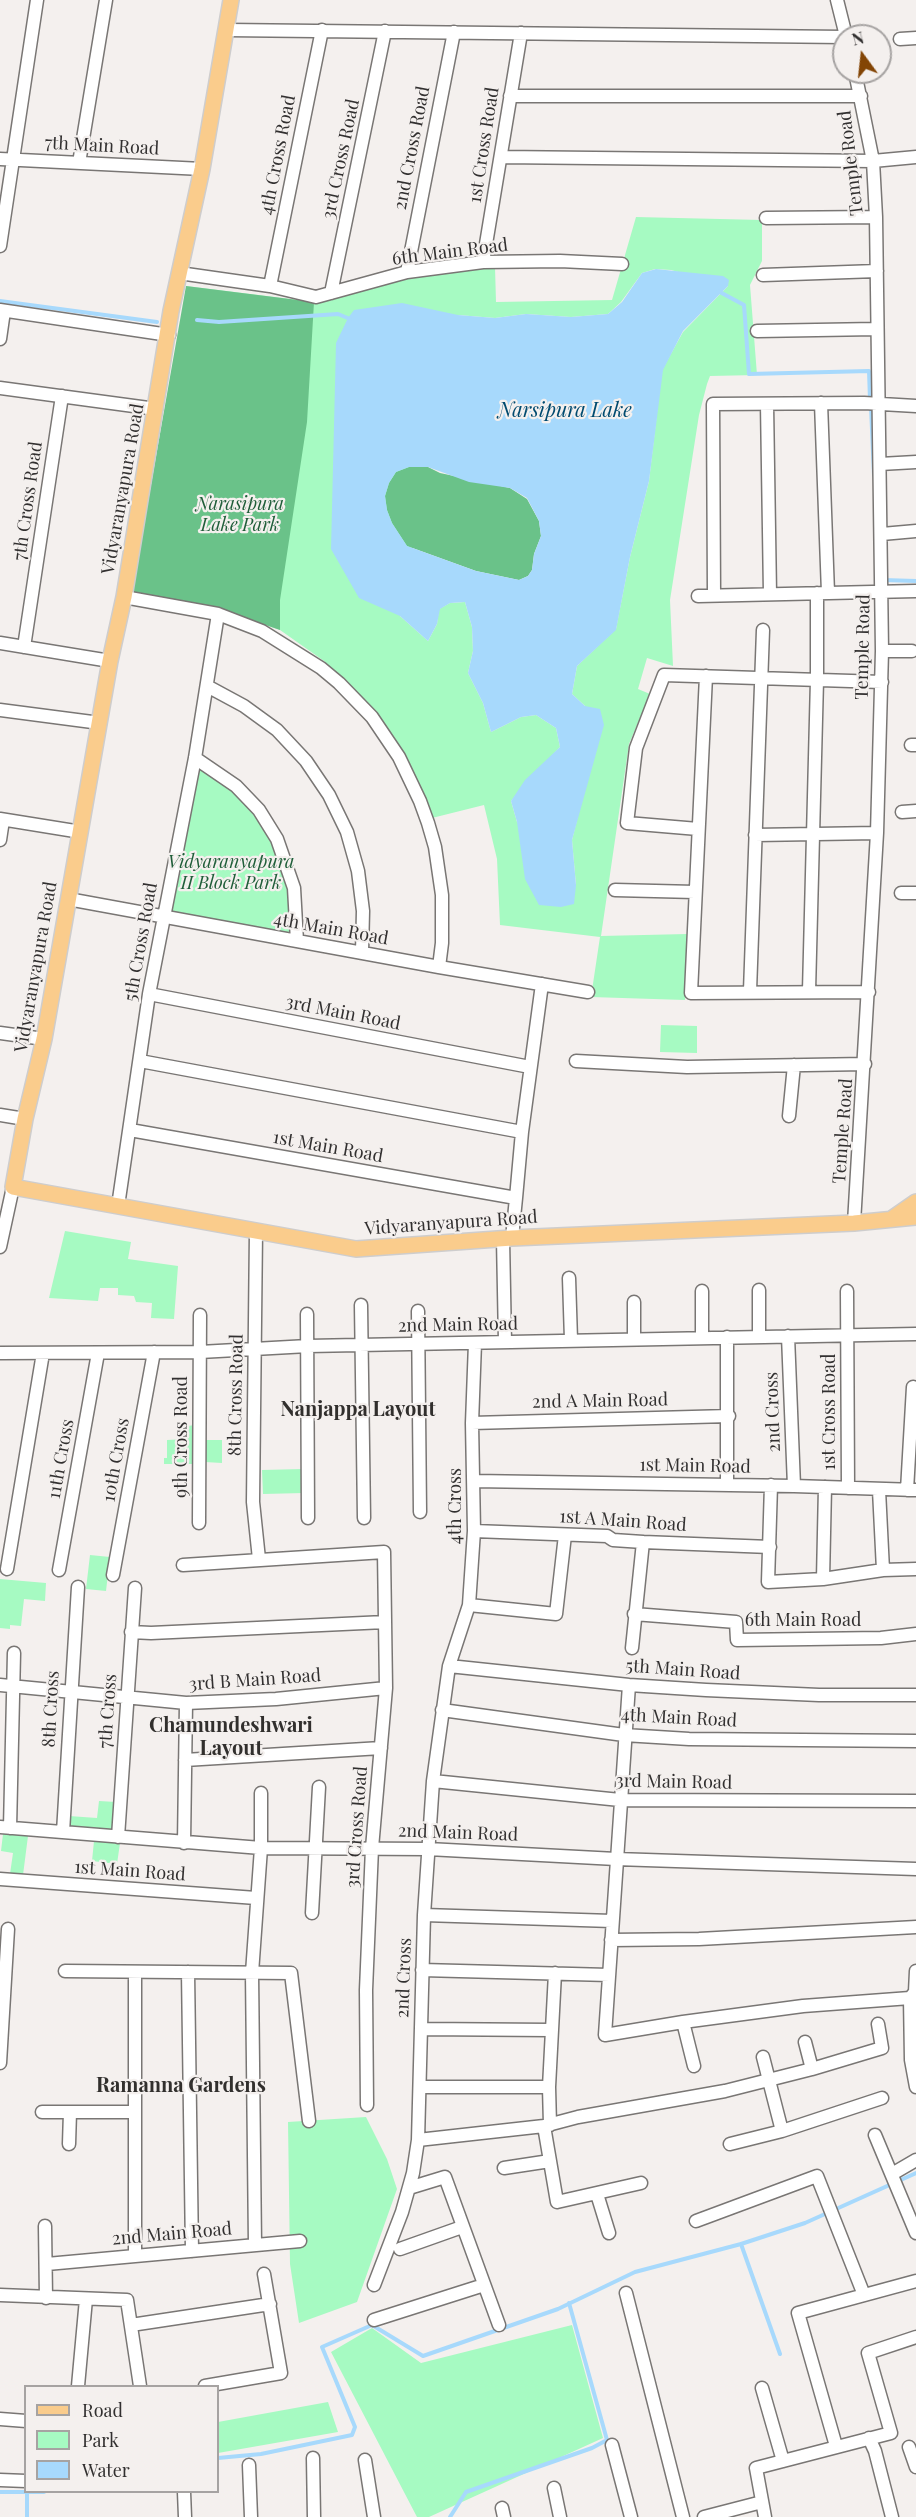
<!DOCTYPE html>
<style>
body{margin:0}
#map{position:relative;width:916px;height:2517px;overflow:hidden;background:#f4f0ee;font-family:"Playfair Display",serif}
canvas{display:block}
.legend{position:absolute;left:24px;top:2385px;width:195px;height:108px;box-sizing:border-box;background:#f4f0ee;border:2px solid #a6a3a2;margin:0;padding:8px 10px;list-style:none;font-size:18px;color:#323030}
.legend li{display:flex;align-items:center;gap:12px;height:30px}
.legend b{width:30px;border:2px solid #a6a3a2}
.north{position:absolute;left:832px;top:24px;width:60px;height:60px;box-sizing:border-box;background:#f4f0ee;border:2px solid #a6a3a2;border-radius:50%;rotate:345deg;font-size:16px;font-weight:700;line-height:24px;text-align:center;color:#323030}
.north::after{content:'';display:block;margin:auto;width:21px;height:27px;background:#834505;clip-path:polygon(50% 0,100% 100%,50% 72%,0 100%)}
</style>
<div id="map">
<canvas width="916" height="2517"></canvas>
<ul class="legend">
<li><b style="height:8px;background:#facc8c"></b>Road</li>
<li><b style="height:16px;background:#a6fac2"></b>Park</li>
<li><b style="height:16px;background:#a7d9fc"></b>Water</li>
</ul>
<div class="north">N</div>
</div>
<script>
const g = document.querySelector('canvas').getContext('2d');
g.lineJoin = 'round';
function fill(path, color) { g.fillStyle = color; g.fill(path, 'evenodd'); }
const toPath = rows => new Path2D(rows.map(r => 'M' + r).join(''));
function strokePath(path, color, width, dash) { g.strokeStyle = color; g.lineWidth = width; g.lineCap = dash ? 'butt' : 'round'; g.setLineDash(dash || []); g.stroke(path); }
function drawText(font, color, halo, rows, align = 'center') {
  g.font = font + ' "Playfair Display",serif'; g.lineWidth = 4.5; g.setLineDash([]); g.textBaseline = 'middle'; g.strokeStyle = halo; g.fillStyle = color; for (const [text, x, y, turn = 0] of rows) {
    g.save(); g.translate(x, y); g.rotate((+turn || 0) * Math.PI / 180); g.textAlign = isNaN(turn) ? turn : align; if (halo) g.strokeText(text, 0, 0); g.fillText(text, 0, 0); g.restore();
  }
}
const green = toPath([
 [636,217,762,220,762,261,750,285,757,375,710,376,707,384,699,415,670,600,673,666,647,658,638,689,650,694,629,744,601,936,687,934,685,1000,591,997,600,937,500,925,497,859,484,805,432,818,406,756,378,714,324,661,280,630,219,609,186,286,314,302,406,278,495,267,496,302,612,300],
 [655,269,671,270,728,286,683,332,662,370,649,481,630,557,616,629,577,666,572,694,585,706,577,820,572,840,576,885,517,822,511,801,560,747,556,728,536,715,521,717,491,732,483,703,468,673,473,651,472,627,465,602,450,603,439,609,437,624,428,641,400,616,458,315,495,318,526,314,571,317,608,314,621,302,642,273],
 [197,765,223,781,264,824,290,885,292,936,171,915],
 [661,1025,697,1026,697,1053,660,1052],
 [65,1231,131,1242,128,1259,178,1266,174,1319,151,1318,152,1303,136,1302,134,1296,118,1295,118,1288,100,1288,98,1301,49,1298],
 [197,1425,197,1464,164,1464,164,1458,167,1458,167,1440,186,1439,186,1426],
 [205,1440,222,1440,222,1463,205,1462],
 [303,1469,304,1493,263,1494,262,1470],
 [90,1555,110,1557,106,1591,86,1589],
 [0,1579,46,1583,45,1601,24,1599,21,1626,10,1625,10,1629,0,1628],
 [99,1801,116,1802,113,1833,68,1829,69,1816,97,1818],
 [3,1834,28,1836,23,1875,10,1874,13,1853,1,1851],
 [94,1841,120,1843,117,1864,92,1861],
 [366,2117,387,2159,397,2189,357,2302,299,2323,290,2264,288,2122],
 [572,2325,603,2438,429,2517,417,2517,331,2352,372,2328,421,2363],
 [328,2402,338,2432,218,2453,218,2422]
]);
const forest = toPath([
 [186,286,314,302,307,422,280,600,280,630,219,609,132,593],
 [409,467,428,467,440,473,510,488,527,499,539,521,541,536,534,554,532,570,528,576,519,580,476,571,407,546,392,523,387,510,385,496,389,483,396,472]
]);
const water = toPath([
 [656,269,723,276,729,280,728,286,683,331,663,370,649,481,630,557,616,630,577,666,572,694,585,706,600,709,604,725,572,840,576,885,574,904,561,907,539,905,525,879,517,822,511,801,525,780,560,747,556,728,536,715,521,717,491,732,483,703,468,673,473,651,472,627,465,602,450,603,440,609,437,624,428,641,400,616,359,598,331,549,336,343,348,318,354,310,402,303,458,315,495,318,526,314,571,317,608,314,622,302,642,273],
 [409,467,428,467,469,482,510,488,527,498,539,521,541,536,534,554,532,570,528,576,519,580,476,571,407,546,392,523,387,510,385,496,389,483,396,472]
]);
const stream = toPath([
 [718,291,744,305,749,374,869,371,870,400],
 [0,301,157,322],
 [197,320,219,322,338,314,350,319],
 [871,407,874,475],
 [883,580,916,581],
 [741,2244,780,2354],
 [218,2458,261,2454,352,2435,355,2427,322,2347,372,2325,423,2356,558,2309,635,2272,741,2244,805,2223,916,2173],
 [0,2492,44,2492],
 [27,2492,27,2517],
 [450,2517,466,2492,592,2448,607,2440,569,2303]
]);
const minor = toPath([
 [837,0,846,36],
 [227,30,844,37],
 [900,39,916,38],
 [510,96,861,96],
 [501,157,873,161,916,157],
 [0,159,202,169],
 [79,163,106,0],
 [766,218,876,217],
 [0,246,37,0],
 [483,262,521,33],
 [407,272,454,32],
 [179,273,270,286,316,297,407,272,483,262,560,261,622,264],
 [763,275,877,271],
 [270,286,322,30],
 [331,293,385,31],
 [0,310,169,335],
 [757,331,876,329],
 [0,339,4,311],
 [0,388,156,409],
 [821,403,828,593],
 [767,404,770,594],
 [880,464,916,462],
 [882,534,916,531],
 [714,595,713,404,864,403,916,406],
 [698,596,916,591],
 [124,597,218,614,262,631,321,668,339,683,372,717,399,757,420,801,428,823,435,847,442,895,442,943,439,967],
 [0,643,110,661],
 [24,647,62,396],
 [882,651,912,651],
 [706,676,691,993,869,992],
 [207,686,244,706,277,730,306,761,329,795,347,832,358,871,363,911,362,952],
 [0,710,100,723],
 [911,745,916,745],
 [195,758,236,786,259,810,277,839,294,888,297,941],
 [902,812,916,811],
 [0,819,81,832],
 [698,829,627,823,636,748,664,675,882,682],
 [755,835,877,833],
 [0,840,3,820],
 [615,890,695,892],
 [901,893,916,893],
 [68,899,439,967,588,992],
 [750,991,763,630],
 [809,991,817,680,817,593],
 [149,994,530,1067],
 [0,1033,44,1039],
 [140,1061,522,1132,542,984],
 [576,1061,687,1067,865,1064],
 [0,1115,25,1119],
 [789,1116,794,1065],
 [130,1130,516,1198,512,1238],
 [516,1198,522,1132],
 [118,1206,149,994,195,758,218,614],
 [854,1223,877,833,882,651,876,217,873,161,855,72],
 [256,1231,253,1502,259,1559],
 [503,1239,505,1342],
 [0,1247,13,1187],
 [569,1278,571,1340],
 [702,1291,702,1338],
 [847,1291,848,1488],
 [361,1305,364,1518],
 [418,1311,420,1512],
 [307,1314,308,1518],
 [788,1336,794,1486],
 [727,1337,727,1485],
 [759,1337,759,1290],
 [634,1339,634,1302],
 [0,1353,200,1352,308,1346,916,1334],
 [472,1423,729,1416],
 [474,1481,794,1486,916,1490],
 [771,1485,768,1582,823,1579,883,1570,916,1569],
 [879,1490,883,1570],
 [907,1490,913,1387],
 [199,1523,200,1315],
 [474,1531,607,1536,613,1540,643,1542,770,1547],
 [183,1565,384,1552,386,1688,372,1848,366,1990,367,2105],
 [7,1569,43,1353],
 [59,1570,98,1353],
 [113,1575,154,1352],
 [823,1579,825,1487],
 [469,1605,556,1614,565,1535],
 [634,1614,736,1622,737,1640,881,1638,916,1634],
 [131,1632,151,1633,385,1622],
 [632,1648,643,1542],
 [449,1666,629,1685,706,1690,819,1695,916,1695],
 [0,1685,186,1703,276,1699,386,1688],
 [629,1685,605,2035,683,2022,694,2066],
 [442,1710,624,1735,689,1739,916,1741],
 [185,1760,381,1748],
 [433,1781,620,1800,916,1801],
 [0,1827,261,1848,428,1849,616,1859,916,1869],
 [10,1828,14,1653],
 [63,1832,78,1587],
 [118,1837,135,1588],
 [184,1843,186,1703],
 [0,1879,256,1898],
 [312,1913,319,1787],
 [424,1915,612,1921],
 [611,1940,699,1939,916,1927],
 [422,1970,609,1975],
 [65,1971,291,1973,309,2121],
 [916,1971,915,1992,910,1998,911,2060,916,2087],
 [188,1972,192,2251],
 [683,2022,803,2006,910,1998],
 [421,2029,551,2030],
 [763,2057,782,2131],
 [0,2063,8,1929],
 [812,2069,882,2048,878,2024],
 [421,2087,549,2087],
 [42,2112,135,2112],
 [550,2125,549,2087,555,1973],
 [544,2126,557,2202,641,2183],
 [875,2135,916,2233],
 [418,2140,544,2126,578,2117,725,2091,812,2069,805,2042],
 [69,2144,70,2112],
 [730,2144,782,2131,882,2098],
 [504,2168,550,2161],
 [892,2174,916,2160],
 [409,2188,445,2177,499,2325],
 [597,2194,609,2233],
 [696,2221,817,2176,864,2295],
 [45,2226,46,2298],
 [255,2245,252,1973,261,1848,261,1793],
 [400,2249,462,2227],
 [135,2256,135,1972],
 [47,2264,300,2241],
 [374,2285,402,2212,413,2173,418,2140,424,1915,433,1781,449,1666,469,1605,474,1531,472,1423,475,1343],
 [626,2293,683,2517],
 [0,2295,127,2300,140,2386],
 [374,2320,484,2285],
 [131,2325,270,2304],
 [78,2386,86,2299],
 [205,2386,281,2373,264,2274],
 [762,2388,783,2461],
 [0,2419,26,2421],
 [869,2438,875,2451,892,2517],
 [612,2445,631,2517],
 [836,2446,798,2313,916,2281],
 [909,2447,916,2467],
 [313,2458,314,2517],
 [365,2460,374,2517],
 [249,2465,251,2517],
 [0,2480,26,2481],
 [554,2488,560,2517],
 [184,2492,185,2517],
 [502,2508,504,2517],
 [704,2517,762,2502],
 [765,2517,756,2468,891,2433,868,2353,916,2337]
]);
const major = toPath([
 [231,0,202,169,171,311,124,597,110,661,44,1039,25,1119,13,1187,356,1249,512,1238,854,1223,916,1217],
 [893,1218,916,1202]
]);
const streetNames = [
 ["1st Cross Road",484,145,-81],
 ["7th Main Road",102,146,3],
 ["2nd Cross Road",412,148,-79],
 ["4th Cross Road",278,155,-79],
 ["3rd Cross Road",341,159,-78],
 ["Temple Road",851,163,-97],
 ["6th Main Road",450,252,-7],
 ["Vidyaranyapura Road",123,489,-80],
 ["7th Cross Road",28,501,-82],
 ["Temple Road",863,647,-89],
 ["4th Main Road",331,929,10],
 ["5th Cross Road",141,942,-80],
 ["Vidyaranyapura Road",36,967,-80],
 ["3rd Main Road",343,1013,11],
 ["Temple Road",843,1131,-86],
 ["1st Main Road",328,1147,10],
 ["Vidyaranyapura Road",451,1223,-4],
 ["2nd Main Road",458,1325,-1],
 ["8th Cross Road",236,1395,-89],
 ["2nd A Main Road",600,1401,-1],
 ["2nd Cross",773,1412,-92],
 ["1st Cross Road",829,1412,-90],
 ["9th Cross Road",181,1437,-90],
 ["11th Cross",61,1459,-80],
 ["10th Cross",116,1460,-80],
 ["1st Main Road",695,1466,1],
 ["4th Cross",455,1506,-90],
 ["1st A Main Road",623,1521,4],
 ["6th Main Road",803,1620],
 ["5th Main Road",683,1670,4],
 ["3rd B Main Road",255,1680,-4],
 ["8th Cross",51,1709,-87],
 ["7th Cross",108,1711,-86],
 ["4th Main Road",679,1718,3],
 ["3rd Main Road",674,1782,1],
 ["3rd Cross Road",357,1827,-86],
 ["2nd Main Road",458,1833,2],
 ["1st Main Road",130,1871,4],
 ["2nd Cross",404,1978,-88],
 ["2nd Main Road",172,2234,-5]
];
const parkNames = [
 ["Narasipura",240,504],
 ["Lake Park",240,525],
 ["Vidyaranyapura",231,862],
 ["II Block Park",231,883]
];
const waterNames = [
 ["Narsipura Lake",565,411]
];
const neighbourhoodNames = [
 ["Nanjappa Layout",358,1410],
 ["Chamundeshwari",231,1726],
 ["Layout",231,1749],
 ["Ramanna Gardens",181,2086]
];
fill(green, '#a6fac2');
fill(forest, '#6ac289');
fill(water, '#a7d9fc');
strokePath(stream, '#a7d9fc', 4);
strokePath(minor, '#797674', 15);
strokePath(major, '#cecdcd', 18);
strokePath(minor, '#fff', 12);
strokePath(major, '#facc8c', 15);
drawText('18px', '#323030', '#f4f0ee', streetNames);
drawText('italic 18px', '#1f5e39', '#f4f0ee', parkNames);
drawText('italic 20px', '#004a6f', '#f4f0ee', waterNames);
drawText('bold 20px', '#312f2d', '#f4f0ee', neighbourhoodNames);
</script>
